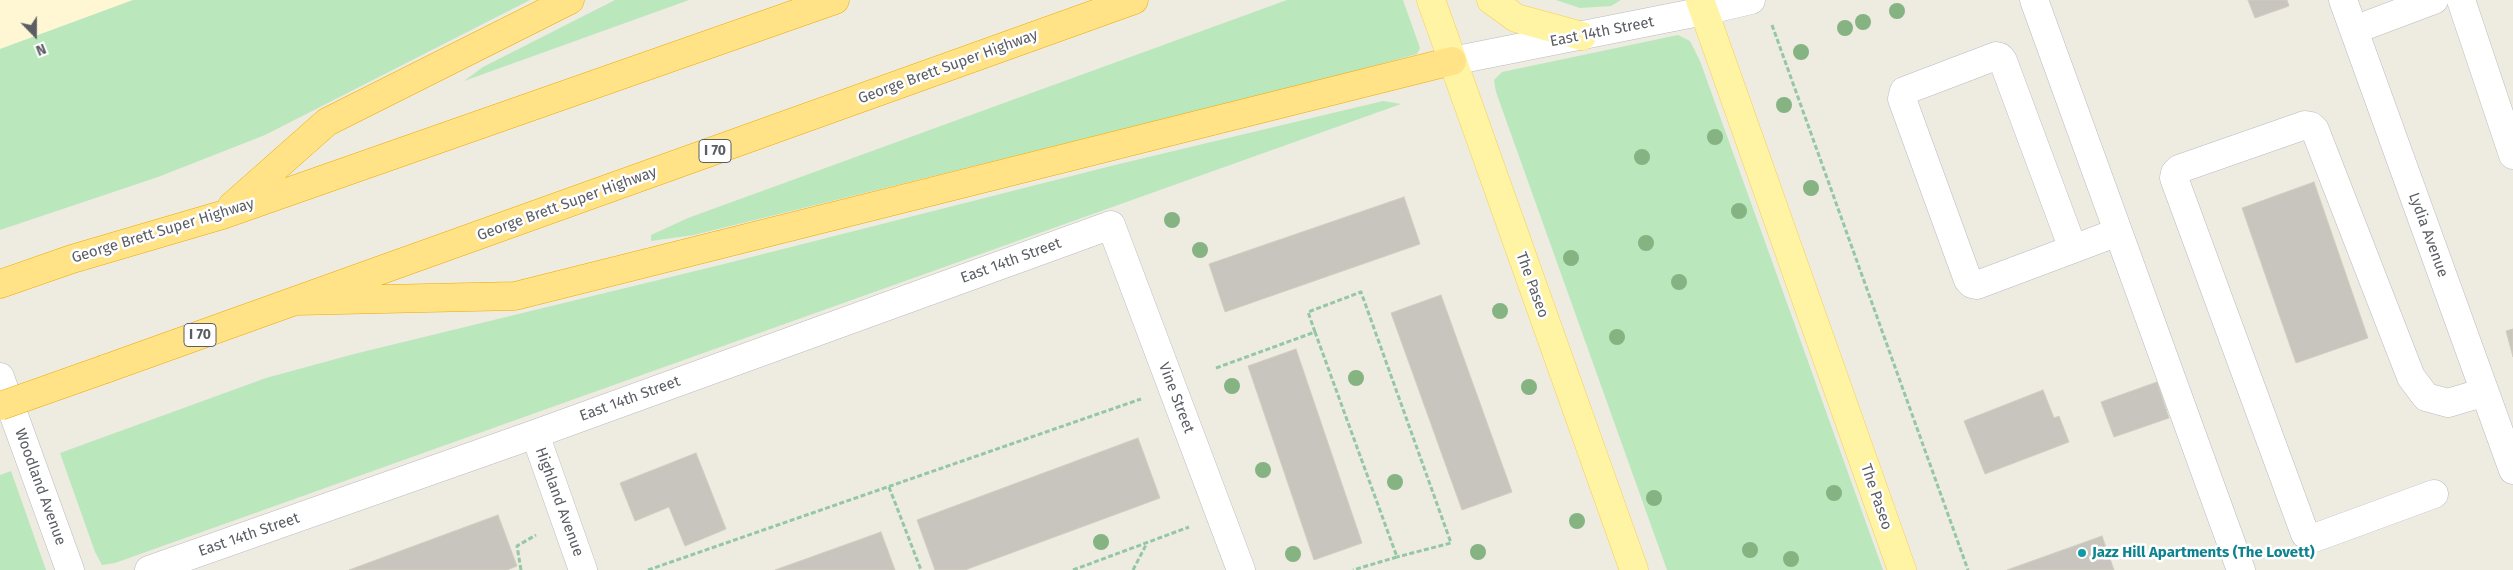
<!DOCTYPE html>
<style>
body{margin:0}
#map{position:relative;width:2513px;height:570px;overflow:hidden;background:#eeebe1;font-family:"Fira Sans",sans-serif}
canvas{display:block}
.north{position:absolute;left:10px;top:10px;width:50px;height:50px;-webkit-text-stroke:4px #fff;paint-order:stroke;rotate:158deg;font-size:14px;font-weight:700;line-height:20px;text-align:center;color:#5a5d63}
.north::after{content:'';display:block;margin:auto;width:18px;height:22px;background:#5a5d63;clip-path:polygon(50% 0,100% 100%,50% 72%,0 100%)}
</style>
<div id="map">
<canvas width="2513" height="570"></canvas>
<div class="north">N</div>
</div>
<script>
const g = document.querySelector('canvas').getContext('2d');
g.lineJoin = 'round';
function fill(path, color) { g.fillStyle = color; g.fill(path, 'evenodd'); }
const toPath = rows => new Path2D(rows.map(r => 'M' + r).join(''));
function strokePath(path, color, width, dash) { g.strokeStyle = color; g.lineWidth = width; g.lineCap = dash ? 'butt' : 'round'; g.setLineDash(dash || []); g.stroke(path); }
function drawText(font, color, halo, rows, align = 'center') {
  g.font = font + ' "Fira Sans",sans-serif'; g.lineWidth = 5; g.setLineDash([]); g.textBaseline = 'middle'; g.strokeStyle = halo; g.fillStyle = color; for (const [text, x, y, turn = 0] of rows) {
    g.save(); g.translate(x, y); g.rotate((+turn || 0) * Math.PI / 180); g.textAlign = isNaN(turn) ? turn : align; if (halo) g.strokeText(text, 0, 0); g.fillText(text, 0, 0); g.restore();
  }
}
const commercial = toPath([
 [0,0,133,0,0,49]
]);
const green = toPath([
 [133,0,530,0,265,135,158,177,0,230,0,49],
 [615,0,689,0,464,81,483,67],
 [1287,0,1403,0,1420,48,1417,54,1330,78,694,235,651,241,651,235,688,218],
 [1556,0,1621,0,1611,6,1580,8],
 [1678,35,1690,41,1700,61,1883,570,1667,570,1496,92,1494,80,1502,72],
 [1383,101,1401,104,115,563,102,565,95,552,60,453,266,378,354,354,720,265,1115,165],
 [11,471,46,570,0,570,0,475]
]);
const building = toPath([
 [2248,0,2287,0,2289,6,2255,18,2248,0],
 [2314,182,2368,338,2296,363,2242,208,2314,182],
 [1404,197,1420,244,1225,312,1209,264,1404,197],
 [1441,295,1512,492,1462,510,1391,313,1441,295],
 [2513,329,2513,357,2506,331,2513,329],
 [1296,349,1362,543,1314,560,1248,366,1296,349],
 [2157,382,2169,418,2114,437,2101,402,2157,382],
 [2043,390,2054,418,2059,416,2069,442,1985,474,1964,421,2043,390],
 [1138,438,1160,498,965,570,935,570,917,520,1138,438],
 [696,453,726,529,685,546,669,507,635,521,620,483,696,453],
 [498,515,517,566,507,570,349,570,498,515],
 [881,532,895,570,775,570,881,532],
 [2102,536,2114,570,2007,570,2102,536]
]);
const path = toPath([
 [1772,25,1968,570],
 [1315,332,1308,312,1361,292,1451,543,1397,557],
 [1216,368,1315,332,1397,557,1353,570],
 [889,487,921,570],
 [521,570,517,546,536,535],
 [648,570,1141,399],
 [1073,570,1189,527],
 [1133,570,1147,543]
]);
const minor = toPath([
 [2034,0,2241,570],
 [2343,0,2513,470],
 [2461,0,2513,155],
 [2354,30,2434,0],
 [1452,61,1704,11,1751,0],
 [2073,249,2003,61,2000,57,1996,56,1904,91,1902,99,1968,280,1972,284,1977,285,2073,249,2118,232],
 [0,377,70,570],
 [535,434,583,570],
 [2434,494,2314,538,2305,534,2174,178,2175,173,2179,169,2305,125,2311,126,2315,130,2411,377,2426,397,2448,403,2485,392],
 [149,570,535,434,1111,225,1241,570]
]);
const major = toPath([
 [1431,0,1634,570],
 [1491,0,1516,18,1582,36],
 [1700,0,1902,570]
]);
const highway = toPath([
 [232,206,327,122,570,0],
 [0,284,72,259,222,215,835,0],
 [296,301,515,296,1452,61],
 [105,369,1134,0]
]);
const highwayBridge = toPath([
 [0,406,105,369]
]);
const trees = [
 [1897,11],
 [1863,22],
 [1845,28],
 [1801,52],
 [1784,105],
 [1715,137],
 [1642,157],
 [1811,188],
 [1739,211],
 [1172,220],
 [1646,243],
 [1200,250],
 [1571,258],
 [1679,282],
 [1500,311],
 [1617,337],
 [1356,378],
 [1232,386],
 [1529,387],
 [1263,470],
 [1395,482],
 [1834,493],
 [1654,498],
 [1577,521],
 [1101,542],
 [1750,550],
 [1478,552],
 [1293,554],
 [1791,559]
];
const markers = [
 [2082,553,5,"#0f9aa8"]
];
const shields = [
 [715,151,32],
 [200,335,32]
];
const shieldNames = [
 ["I 70",715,151],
 ["I 70",200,335]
];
const streetNames = [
 ["East 14th Street",1602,32,-11],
 ["George Brett Super Highway",948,67,-20],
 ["George Brett Super Highway",567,204,-20],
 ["George Brett Super Highway",163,231,-17],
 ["Lydia Avenue",2428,235,70],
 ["East 14th Street",1011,261,-20],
 ["The Paseo",1532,285,70],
 ["Vine Street",1176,398,69],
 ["East 14th Street",630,399,-20],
 ["Woodland Avenue",40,487,70],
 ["The Paseo",1876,497,71],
 ["Highland Avenue",559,502,70],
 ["East 14th Street",249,535,-19]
];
const cultureNames = [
 ["Jazz Hill Apartments (The Lovett)",2092,553]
];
fill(commercial, '#fff6d4');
fill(green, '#bbe7bd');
fill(building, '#c8c5be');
strokePath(building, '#d3cdbf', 1);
strokePath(minor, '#b9bbc1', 29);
strokePath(major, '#f9ce4e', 29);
strokePath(highway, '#ea0', 29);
strokePath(path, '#94c8a4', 3, [5, 2.5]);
strokePath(minor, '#fff', 28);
strokePath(major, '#fff3a4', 28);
strokePath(highway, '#ffe386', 28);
strokePath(highwayBridge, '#ea0', 29, []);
strokePath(highwayBridge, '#ffe386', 28);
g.fillStyle = '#85b382';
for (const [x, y] of trees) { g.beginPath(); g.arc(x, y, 8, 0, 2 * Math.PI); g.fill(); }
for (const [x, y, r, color] of markers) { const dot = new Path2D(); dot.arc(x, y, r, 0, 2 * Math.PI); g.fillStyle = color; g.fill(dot); strokePath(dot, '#fff', 2); }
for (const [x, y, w] of shields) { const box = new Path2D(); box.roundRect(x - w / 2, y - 11.5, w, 23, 4); g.fillStyle = '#fff'; g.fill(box); strokePath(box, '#5a5d63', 1); }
drawText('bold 14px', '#5a5d63', null, shieldNames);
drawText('15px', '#5a5d63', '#fff', streetNames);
drawText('bold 15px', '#0d838f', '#fff', cultureNames, 'left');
</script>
